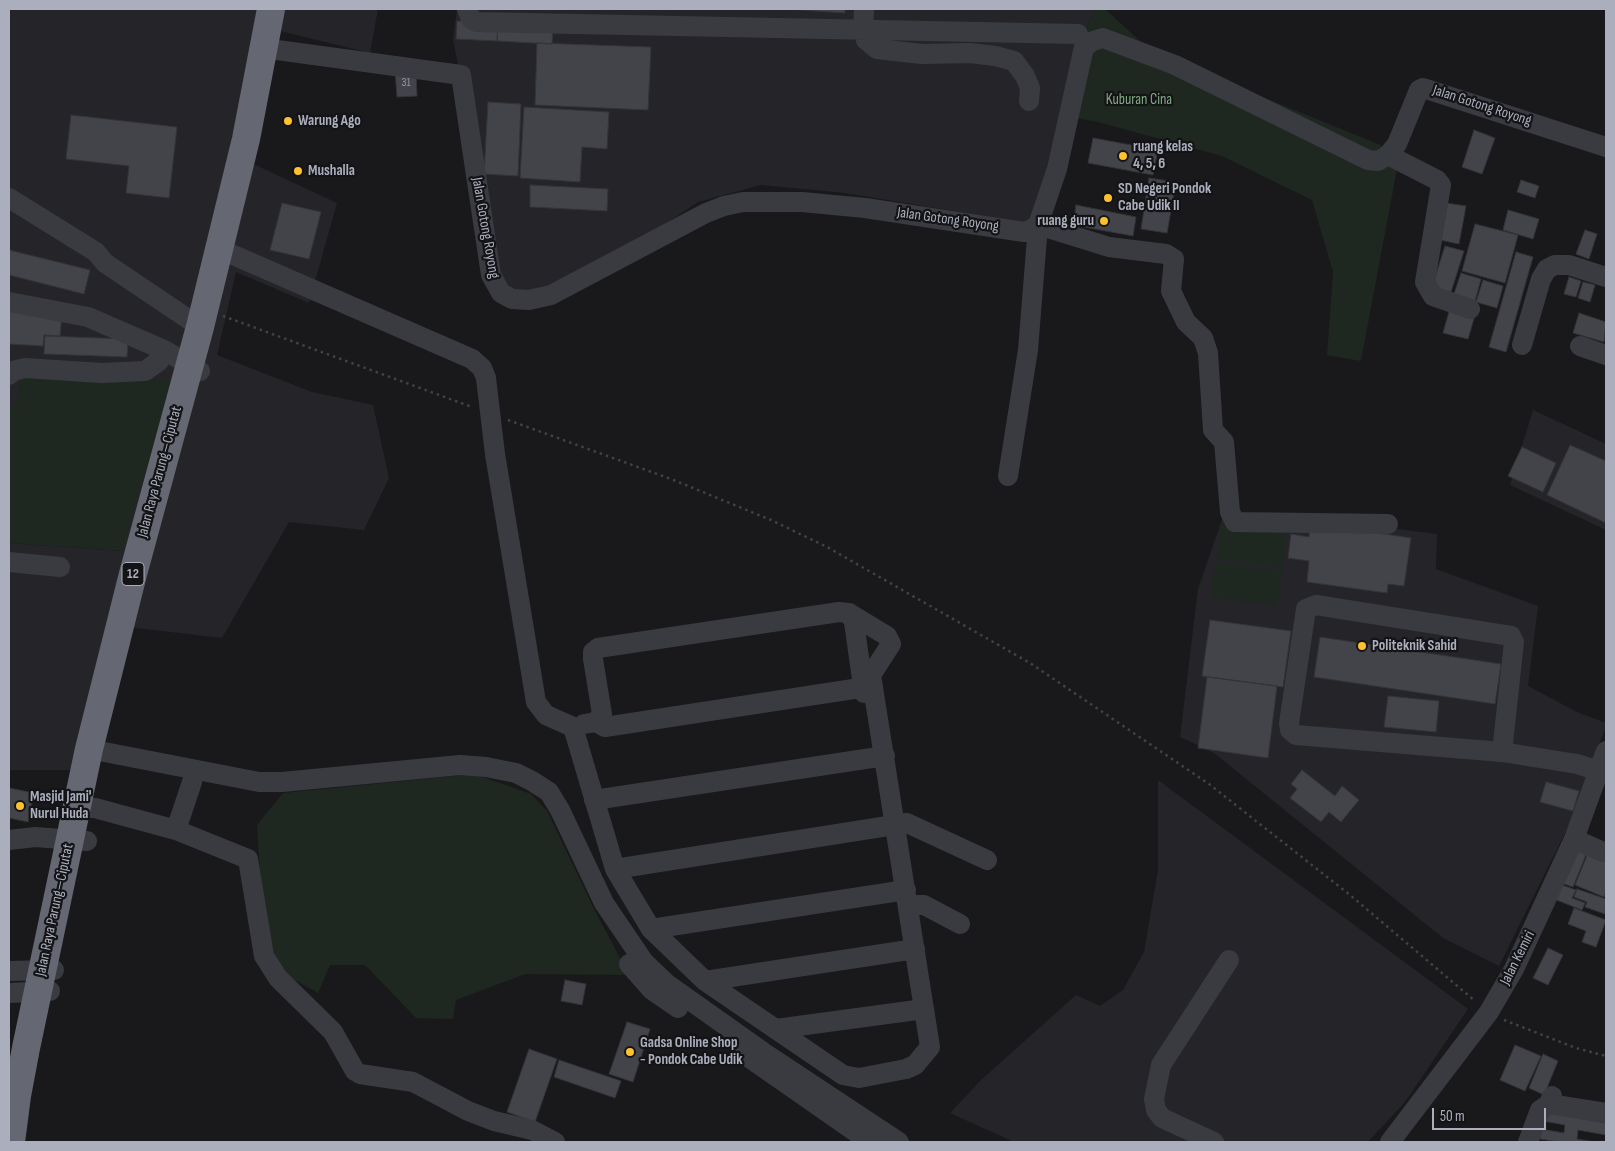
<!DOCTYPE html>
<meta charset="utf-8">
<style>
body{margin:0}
#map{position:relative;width:1615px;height:1151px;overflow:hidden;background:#19191c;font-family:"Sofia Sans Condensed",sans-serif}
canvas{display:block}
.frame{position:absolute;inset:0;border:10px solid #abafbd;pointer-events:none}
.scale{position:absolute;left:1432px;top:1108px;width:114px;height:22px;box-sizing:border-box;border:2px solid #abafbd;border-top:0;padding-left:6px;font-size:15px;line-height:18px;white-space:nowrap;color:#abafbd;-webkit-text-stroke:4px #141417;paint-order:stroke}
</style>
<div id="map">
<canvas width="1615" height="1151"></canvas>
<div class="frame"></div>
<div class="scale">50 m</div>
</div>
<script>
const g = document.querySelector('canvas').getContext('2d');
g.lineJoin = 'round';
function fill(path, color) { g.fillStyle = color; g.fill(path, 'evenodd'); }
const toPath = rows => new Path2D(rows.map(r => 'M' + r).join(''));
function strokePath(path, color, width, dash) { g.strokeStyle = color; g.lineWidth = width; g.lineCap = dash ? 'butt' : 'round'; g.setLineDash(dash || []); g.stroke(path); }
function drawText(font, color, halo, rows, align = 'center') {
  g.font = font + ' "Sofia Sans Condensed",sans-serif'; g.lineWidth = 4.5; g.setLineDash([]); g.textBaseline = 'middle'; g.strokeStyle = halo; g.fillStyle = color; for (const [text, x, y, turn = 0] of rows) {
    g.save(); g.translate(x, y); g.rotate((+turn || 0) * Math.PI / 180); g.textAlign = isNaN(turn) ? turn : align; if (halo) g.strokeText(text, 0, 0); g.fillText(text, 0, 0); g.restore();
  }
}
const built = toPath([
 [9,9,378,9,370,53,264,27,232,154,337,203,309,303,236,272,217,355,312,392,373,405,389,478,364,530,289,522,222,638,119,626,79,770,9,770,9,543,122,551,22,373,16,406,9,402],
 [457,9,1095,9,1077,48,1058,164,1032,224,845,193,761,185,698,202,564,292,505,305,453,39],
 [1533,410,1606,444,1606,530,1510,485],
 [1224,514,1341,522,1437,534,1436,569,1538,606,1528,686,1577,712,1606,723,1606,726,1571,821,1499,966,1443,938,1214,753,1180,737,1198,589],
 [1158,780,1468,1009,1405,1102,1368,1142,1014,1142,950,1113,981,1080,1076,995,1100,1006,1123,990,1144,952,1158,870]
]);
const green = toPath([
 [1095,9,1105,9,1152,52,1400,153,1361,361,1327,355,1333,272,1312,200,1222,156,1098,122,1066,116,1077,48],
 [22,372,173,380,122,551,9,543,9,402,16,405],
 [1222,524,1287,533,1283,568,1217,559],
 [1216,562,1282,571,1277,606,1211,597],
 [474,774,531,794,547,811,595,911,629,975,525,974,456,1000,453,1019,416,1018,365,965,330,965,318,993,266,964,257,825,283,793]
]);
const building = toPath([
 [787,9,845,9,845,13,787,9],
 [457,21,498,23,497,41,456,39,457,21],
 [498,23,553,26,552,44,497,41,498,23],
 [537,43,651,47,648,110,535,105,537,43],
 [416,69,417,96,397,97,395,70,416,69],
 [488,102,521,104,518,176,484,174,488,102],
 [524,107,609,112,607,149,582,147,580,182,520,178,524,107],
 [71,115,177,127,169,198,126,193,129,166,66,159,71,115],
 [1474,130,1495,138,1482,174,1462,167,1474,130],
 [1093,138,1158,150,1153,175,1088,163,1093,138],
 [1149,178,1176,182,1167,233,1141,229,1149,178],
 [1521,180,1539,186,1535,198,1517,192,1521,180],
 [530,185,608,189,607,211,530,207,530,185],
 [282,203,321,212,309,259,270,250,282,203],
 [1446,203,1466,206,1459,244,1440,240,1446,203],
 [1076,205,1136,217,1133,236,1073,225,1076,205],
 [1508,210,1539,219,1533,239,1503,230,1508,210],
 [1475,224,1518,235,1505,283,1462,271,1475,224],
 [1585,230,1597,234,1589,259,1576,254,1585,230],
 [1445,246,1464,251,1451,292,1432,287,1445,246],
 [9,250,90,270,84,294,9,275,9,250],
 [1516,252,1533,257,1506,352,1489,347,1516,252],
 [1461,273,1481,279,1475,301,1454,294,1461,273],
 [1569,277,1581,281,1576,297,1564,294,1569,277],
 [1483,280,1503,286,1497,308,1476,302,1483,280],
 [1583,282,1595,285,1590,302,1578,298,1583,282],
 [1450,308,1475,315,1468,339,1443,333,1450,308],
 [9,311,62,314,60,336,44,335,43,346,9,344,9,311],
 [1579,313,1606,322,1604,342,1573,333,1579,313],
 [45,336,128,339,127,357,44,354,45,336],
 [1570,445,1606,461,1606,523,1547,495,1570,445],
 [1522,447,1556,463,1543,492,1508,476,1522,447],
 [1311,523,1411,538,1404,586,1388,584,1387,593,1307,582,1309,561,1288,558,1291,534,1309,537,1311,523],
 [1210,620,1291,631,1283,687,1202,676,1210,620],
 [1320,637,1501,664,1495,704,1314,677,1320,637],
 [1207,677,1277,686,1268,758,1198,748,1207,677],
 [1388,696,1439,701,1436,732,1384,727,1388,696],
 [1302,770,1335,796,1342,786,1359,800,1341,822,1329,812,1321,822,1290,798,1297,789,1291,784,1302,770],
 [1546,782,1579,791,1573,811,1540,802,1546,782],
 [9,788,34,793,28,822,9,818,9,788],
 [1575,842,1589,847,1573,887,1559,882,1575,842],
 [1588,853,1606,860,1606,891,1604,897,1575,885,1588,853],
 [1559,884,1576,890,1572,898,1585,903,1582,910,1554,899,1559,884],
 [1577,889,1606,899,1605,914,1585,907,1587,902,1574,897,1577,889],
 [1574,908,1606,920,1596,947,1582,942,1586,931,1568,924,1574,908],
 [1548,948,1563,955,1548,985,1533,978,1548,948],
 [565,980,586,984,582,1005,561,1001,565,980],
 [627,1022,650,1029,633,1082,609,1074,627,1022],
 [1515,1045,1541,1056,1525,1091,1500,1080,1515,1045],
 [529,1049,557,1059,535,1122,507,1112,529,1049],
 [1543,1054,1558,1061,1544,1095,1529,1088,1543,1054],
 [559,1060,621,1081,615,1098,554,1077,559,1060],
 [1545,1112,1606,1123,1606,1135,1578,1130,1577,1139,1595,1142,1559,1142,1540,1139,1541,1129,1564,1133,1565,1125,1543,1121,1545,1112]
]);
const path = toPath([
 [223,316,472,407],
 [508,420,671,479,771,520,827,547,1030,663,1209,784,1350,895,1475,1001],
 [1504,1020,1576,1048,1606,1056]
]);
const minor = toPath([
 [467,9,471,19,476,22,1078,34],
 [864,9,863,31,866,40,877,49,922,54,970,53,995,56,1014,61,1025,76,1030,88,1029,101],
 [277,50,461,75,491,275,501,293,512,299,529,300,551,295,706,213,724,206,743,202,802,202,865,208,1024,232,1030,230,1038,225,1057,169,1084,47,1093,41,1103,38,1175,65,1368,160,1378,161,1388,155,1397,144,1419,90,1423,88,1606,147],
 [1388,155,1437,180,1441,185,1425,282,1433,296,1470,309],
 [9,198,96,252,105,263,200,327],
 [231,254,472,359,482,368,486,378],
 [9,302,88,317,164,350,200,371],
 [1522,345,1541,279,1547,269,1555,265,1569,265,1606,277],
 [1580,346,1606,355],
 [9,375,13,371,25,368,102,373,145,371,159,361,164,350],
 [495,454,536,702,546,715,573,727,615,869,651,929,705,981,843,1075,859,1078,906,1069,915,1065,930,1047,871,675,891,644,887,636,849,613],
 [1008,476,1028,350,1038,225,1109,247,1166,254,1174,259,1171,291,1186,322,1203,338,1208,353,1213,430,1224,442,1230,512,1235,522,1388,524],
 [9,562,60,567],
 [596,722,602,714,593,659,593,652,598,648,839,612,849,613,854,622,864,693],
 [584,724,596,722,605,727,873,686],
 [89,749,259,782,282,782,460,765,486,767,516,773,532,781,549,792,560,810,604,903,644,962,667,984,763,1052,899,1142],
 [1502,752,1514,642,1511,636,1316,605,1306,609,1289,723,1290,730,1296,735,1502,752,1577,764,1599,771],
 [192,782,176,830,248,859,264,956,278,978,333,1032,355,1071,360,1074,413,1082,468,1111,494,1121,532,1130,555,1142],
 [594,800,885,756],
 [78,808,95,808,176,830],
 [1574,839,1603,852],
 [9,840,35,837,87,841],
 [615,869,907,823,987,860],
 [908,905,924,905,960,924],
 [651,929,906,890],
 [629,964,652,990,678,1008],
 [9,971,54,970],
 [705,981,915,949],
 [9,993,50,991],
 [776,1029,924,1009],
 [741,1052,870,1142],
 [1549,1104,1606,1113],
 [1214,1142,1162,1118,1156,1110,1154,1099,1161,1065,1229,960],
 [1390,1142,1489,1012,1514,969,1574,839,1606,751],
 [1528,1142,1540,1110,1549,1104,1552,1096]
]);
const highway = toPath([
 [11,1142,17,1096,26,1048,89,749,133,574,200,327,246,139,271,9]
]);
const minorBridge = toPath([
 [486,378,495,454]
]);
const markers = [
 [288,121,5,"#ffc22e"],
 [1123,156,5,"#ffc22e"],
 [298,171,5,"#ffc22e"],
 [1108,198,5,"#ffc22e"],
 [1104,221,5,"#ffc22e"],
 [1362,646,5,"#ffc22e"],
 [20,806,5,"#ffc22e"],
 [630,1052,5,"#ffc22e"]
];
const numberNames = [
 ["31",406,83]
];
const shields = [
 [133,574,22]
];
const shieldNames = [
 ["12",133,574]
];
const parkNames = [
 ["Kuburan Cina",1139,100]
];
const streetNames = [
 ["Jalan Gotong Royong",1482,106,18],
 ["Jalan Gotong Royong",948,220,8],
 ["Jalan Gotong Royong",485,228,80],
 ["Jalan Raya Parung—Ciputat",160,472,-75],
 ["Jalan Raya Parung—Ciputat",55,910,-78],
 ["Jalan Kemiri",1518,958,-63]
];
const poiNames = [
 ["Warung Ago",298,121],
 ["ruang kelas",1133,147],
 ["4, 5, 6",1133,164],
 ["Mushalla",308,171],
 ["SD Negeri Pondok",1118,189],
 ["Cabe Udik II",1118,206],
 ["ruang guru",1094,221,"right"],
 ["Politeknik Sahid",1372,646],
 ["Masjid Jami'",30,797],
 ["Nurul Huda",30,814],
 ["Gadsa Online Shop",640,1043],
 ["- Pondok Cabe Udik",640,1060]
];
fill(built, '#252529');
fill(green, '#1e2820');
fill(building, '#434449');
strokePath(building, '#333338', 1);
strokePath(path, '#404249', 2.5, [2.5, 4]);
strokePath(minor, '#3a3b41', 20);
strokePath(highway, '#656873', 28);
strokePath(minorBridge, '#3a3b41', 20);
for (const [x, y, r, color] of markers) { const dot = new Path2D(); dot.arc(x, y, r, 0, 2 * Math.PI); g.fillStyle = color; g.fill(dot); strokePath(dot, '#141417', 2); }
drawText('12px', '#9194a0', null, numberNames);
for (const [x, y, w] of shields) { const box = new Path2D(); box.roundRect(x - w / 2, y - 11.5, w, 23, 4); g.fillStyle = '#141417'; g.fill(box); strokePath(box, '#abafbd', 1); }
drawText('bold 14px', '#abafbd', null, shieldNames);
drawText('15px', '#80a984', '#141417', parkNames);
drawText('15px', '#abafbd', '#141417', streetNames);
drawText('bold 15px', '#abafbd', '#141417', poiNames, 'left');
</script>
